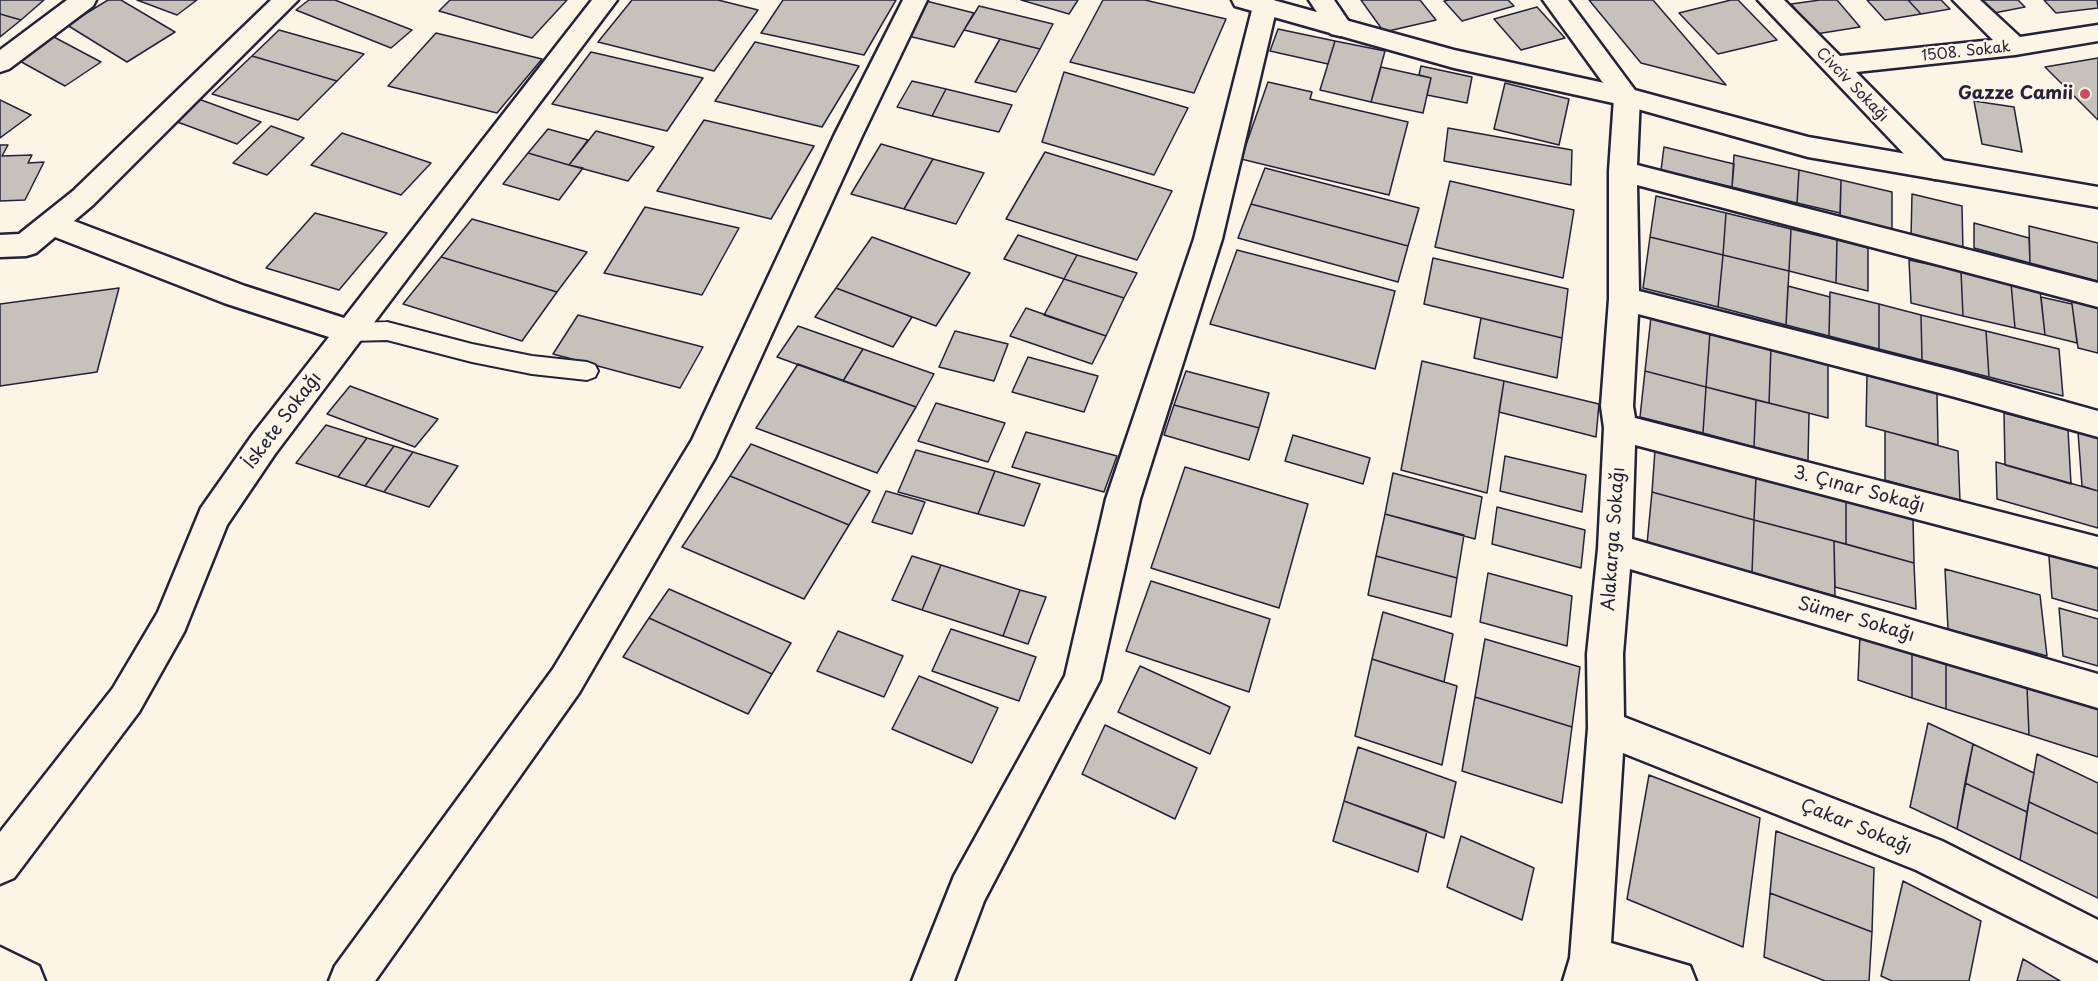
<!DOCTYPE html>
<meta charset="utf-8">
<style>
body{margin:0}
canvas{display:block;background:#fcf5e5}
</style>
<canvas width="2098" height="981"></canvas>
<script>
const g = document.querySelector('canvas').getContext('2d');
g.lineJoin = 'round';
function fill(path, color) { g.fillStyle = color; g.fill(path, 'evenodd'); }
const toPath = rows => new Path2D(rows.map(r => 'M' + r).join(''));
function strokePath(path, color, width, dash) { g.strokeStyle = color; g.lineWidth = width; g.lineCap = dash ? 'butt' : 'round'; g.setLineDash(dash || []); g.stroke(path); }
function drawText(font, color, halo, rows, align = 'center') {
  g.font = font + ' "Playpen Sans",sans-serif'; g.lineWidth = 4.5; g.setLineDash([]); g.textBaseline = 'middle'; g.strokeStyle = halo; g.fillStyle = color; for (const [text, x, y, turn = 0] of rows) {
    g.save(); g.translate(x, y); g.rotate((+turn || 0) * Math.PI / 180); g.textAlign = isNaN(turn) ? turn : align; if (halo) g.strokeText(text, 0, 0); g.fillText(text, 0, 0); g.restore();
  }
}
const building = toPath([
 [0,0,44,0,21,20,0,14,0,0],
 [108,0,121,0,175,32,127,62,67,25,108,0],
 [137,0,197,0,177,15,137,0],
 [309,0,335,0,412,30,391,48,296,10,309,0],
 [450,0,567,0,532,38,439,11,450,0],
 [632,0,718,0,758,10,714,71,598,42,632,0],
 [783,0,896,0,864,55,761,33,783,0],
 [1021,0,1078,0,1069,14,1021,0],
 [1103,0,1145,0,1226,19,1194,93,1070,62,1103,0],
 [1361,0,1420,0,1436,20,1384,32,1361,0],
 [1449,0,1508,0,1514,6,1462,21,1444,1,1449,0],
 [1589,0,1653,0,1726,85,1641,63,1589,0],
 [1731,0,1738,0,1777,40,1718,54,1679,13,1731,0],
 [1820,0,1837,0,1860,27,1816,34,1791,4,1820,0],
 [1867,0,1908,0,1921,14,1885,20,1867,0],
 [1908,0,1941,0,1950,9,1921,14,1908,0],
 [1976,0,2018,0,2025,7,1989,14,1976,0],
 [2044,0,2097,0,2098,8,2056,13,2044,0],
 [926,1,974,13,954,47,904,35,926,1],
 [979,6,1053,24,1040,49,964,30,979,6],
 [1537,7,1565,38,1521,50,1494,19,1537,7],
 [0,14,21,20,0,37,0,14],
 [1278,29,1335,41,1328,64,1270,51,1278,29],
 [279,30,364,54,337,81,252,56,279,30],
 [436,33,542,59,497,113,388,86,436,33],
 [52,36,101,62,65,86,16,59,52,36],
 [1000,39,1040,49,1016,92,975,82,1000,39],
 [1335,41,1385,51,1371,102,1320,90,1335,41],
 [755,42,859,66,822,127,715,101,755,42],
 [591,52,703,78,667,131,552,104,591,52],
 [252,56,337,81,298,120,212,94,252,56],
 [2098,58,2098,120,2045,67,2098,58],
 [1421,66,1472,77,1467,103,1427,95,1431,78,1419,75,1421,66],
 [1381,67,1431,78,1423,113,1371,102,1381,67],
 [1064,72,1188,108,1154,175,1042,142,1064,72],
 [912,81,946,89,932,116,897,107,912,81],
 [1268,82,1312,92,1310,99,1408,122,1389,195,1241,159,1268,82],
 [1505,83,1569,99,1559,145,1494,129,1505,83],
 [946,89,1012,105,999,132,932,116,946,89],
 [196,98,261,122,237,144,172,120,196,98],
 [0,100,31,115,0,138,0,100],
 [1974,101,2014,107,2022,152,1982,144,1974,101],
 [704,120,814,146,771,219,657,191,704,120],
 [271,126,304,138,267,175,233,163,271,126],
 [1448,128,1572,150,1571,185,1444,161,1448,128],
 [548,129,588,140,569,165,528,153,548,129],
 [596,131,654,147,628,181,569,165,596,131],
 [342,133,431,163,401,195,311,165,342,133],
 [881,144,933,159,904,209,851,194,881,144],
 [0,145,8,145,2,156,32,155,28,163,44,162,25,200,0,201,0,145],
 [1664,147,1734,164,1732,187,1661,170,1664,147],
 [1045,152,1172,191,1137,260,1006,219,1045,152],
 [528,153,569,165,583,168,559,200,503,184,528,153],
 [1734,155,1799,170,1797,203,1732,187,1734,155],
 [933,159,984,173,956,224,904,209,933,159],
 [1265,168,1419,208,1408,246,1251,204,1265,168],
 [1799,170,1841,180,1840,213,1797,203,1799,170],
 [1841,180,1892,192,1892,234,1840,221,1841,180],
 [1450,181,1574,210,1563,278,1435,247,1450,181],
 [1912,194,1962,206,1963,251,1911,238,1912,194],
 [1656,196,1726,213,1723,255,1650,237,1656,196],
 [1251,204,1408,246,1398,282,1238,238,1251,204],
 [645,207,739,228,702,295,604,273,645,207],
 [315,213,387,233,339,290,266,268,315,213],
 [1726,213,1791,229,1789,271,1723,255,1726,213],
 [472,219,587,252,557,292,441,257,472,219],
 [1974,223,2029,238,2030,263,1974,248,1974,223],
 [2029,226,2098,243,2098,281,2030,263,2029,226],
 [1791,229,1837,240,1836,283,1789,271,1791,229],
 [1018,235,1077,255,1064,279,1004,259,1018,235],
 [872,237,970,273,936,326,836,288,872,237],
 [1650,237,1723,255,1718,307,1643,288,1650,237],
 [1837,240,1868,248,1868,291,1836,283,1837,240],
 [1237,250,1395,291,1375,369,1210,324,1237,250],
 [1077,255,1137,273,1124,298,1064,279,1077,255],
 [1723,255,1789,271,1786,325,1718,307,1723,255],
 [441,257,557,292,522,341,403,304,441,257],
 [1433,258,1568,289,1562,338,1424,304,1433,258],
 [1909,260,1961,271,1963,316,1911,303,1909,260],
 [1961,271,2011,283,2015,328,1963,316,1961,271],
 [1064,279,1124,298,1106,336,1044,315,1064,279],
 [2011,283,2040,290,2045,335,2015,328,2011,283],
 [1788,286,1830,297,1829,336,1786,325,1788,286],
 [119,288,97,372,0,386,0,304,119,288],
 [836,288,912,317,893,347,815,317,836,288],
 [1830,292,1879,304,1879,349,1829,336,1830,292],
 [2041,297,2072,304,2077,343,2045,335,2041,297],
 [2071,297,2098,303,2098,353,2078,348,2071,297],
 [1879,304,1921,315,1922,360,1879,349,1879,304],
 [1026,308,1106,336,1092,364,1010,336,1026,308],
 [578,315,703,347,680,388,553,354,578,315],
 [1921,315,1986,331,1989,377,1922,360,1921,315],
 [1651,317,1710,332,1706,387,1645,371,1651,317],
 [1481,318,1562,338,1557,378,1474,358,1481,318],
 [798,326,863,349,843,381,777,357,798,326],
 [955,331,1008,344,994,381,939,367,955,331],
 [1986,331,2059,349,2063,396,1989,377,1986,331],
 [1710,332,1771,347,1769,403,1706,387,1710,332],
 [1771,347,1828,361,1828,418,1769,403,1771,347],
 [863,349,934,374,916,407,843,381,863,349],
 [1028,357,1098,376,1084,412,1012,392,1028,357],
 [1422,361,1504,381,1487,493,1401,470,1422,361],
 [798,364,916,407,877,473,756,428,798,364],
 [1186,371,1269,393,1259,428,1174,405,1186,371],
 [1645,371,1706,387,1703,433,1640,417,1645,371],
 [1867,375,1937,393,1938,445,1866,426,1867,375],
 [1504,381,1599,404,1596,437,1499,412,1504,381],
 [350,386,438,419,415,447,327,414,350,386],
 [1706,387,1756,400,1754,447,1703,433,1706,387],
 [1756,400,1809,413,1808,461,1754,447,1756,400],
 [936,403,1005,423,988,462,918,441,936,403],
 [1174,405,1259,428,1249,460,1164,435,1174,405],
 [2004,413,2068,430,2071,484,2005,465,2004,413],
 [326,425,367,438,338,477,296,463,326,425],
 [1885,431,1958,451,1960,501,1885,480,1885,431],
 [1026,432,1117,456,1104,492,1012,467,1026,432],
 [2078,432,2098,438,2098,491,2082,486,2078,432],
 [1293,435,1370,458,1363,484,1285,461,1293,435],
 [367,438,394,446,365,486,338,477,367,438],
 [751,444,870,491,849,525,730,476,751,444],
 [394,446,413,452,384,492,365,486,394,446],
 [916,450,995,471,978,514,898,492,916,450],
 [1655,450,1756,477,1754,520,1652,492,1655,450],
 [413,452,458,466,429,507,384,492,413,452],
 [1505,456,1586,475,1582,512,1500,491,1505,456],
 [1996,462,2098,491,2098,528,1997,499,1996,462],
 [1185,467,1308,504,1279,608,1151,568,1185,467],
 [995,471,1040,484,1024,526,978,514,995,471],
 [1393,473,1482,497,1475,539,1385,514,1393,473],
 [730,476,849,525,804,599,682,547,730,476],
 [1756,477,1846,501,1846,544,1754,520,1756,477],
 [886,491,925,502,912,534,872,522,886,491],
 [1652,492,1754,520,1752,573,1647,544,1652,492],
 [1846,501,1913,518,1914,563,1846,544,1846,501],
 [1497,507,1585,530,1581,568,1492,544,1497,507],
 [1385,514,1464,535,1457,578,1376,556,1385,514],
 [1754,520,1834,541,1835,596,1752,573,1754,520],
 [1834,541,1914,563,1916,609,1835,587,1834,541],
 [2048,543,2098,558,2098,611,2052,598,2048,543],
 [912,556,941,565,922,610,892,600,912,556],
 [1376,556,1457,578,1451,617,1368,595,1376,556],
 [941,565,1020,590,1003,636,922,610,941,565],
 [1945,569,2040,595,2047,656,1948,629,1945,569],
 [1488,573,1572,596,1567,646,1480,622,1488,573],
 [1151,581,1270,619,1249,692,1126,651,1151,581],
 [669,589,791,643,772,674,649,618,669,589],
 [1020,590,1046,597,1028,644,1003,636,1020,590],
 [2059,608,2098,619,2098,666,2063,656,2059,608],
 [1383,612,1453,634,1444,682,1372,659,1383,612],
 [649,618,772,674,748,714,623,657,649,618],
 [951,629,1036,657,1019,701,932,671,951,629],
 [838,631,903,656,884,697,817,671,838,631],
 [1860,635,1912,651,1912,698,1858,680,1860,635],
 [1485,639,1580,667,1572,727,1475,697,1485,639],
 [1912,651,1946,661,1946,709,1912,698,1912,651],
 [1372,659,1457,686,1442,765,1355,736,1372,659],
 [1946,661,2027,687,2029,735,1946,709,1946,661],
 [1140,666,1230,707,1210,754,1118,712,1140,666],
 [919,676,998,708,972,763,892,729,919,676],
 [2027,687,2098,709,2098,757,2029,735,2027,687],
 [1475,697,1572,727,1562,803,1462,771,1475,697],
 [1928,723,1973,744,1957,829,1910,807,1928,723],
 [1105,725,1197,768,1175,819,1082,774,1105,725],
 [1973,744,2034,773,2027,812,1965,783,1973,744],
 [1358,747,1456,782,1444,838,1344,801,1358,747],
 [2037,754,2098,783,2098,834,2029,802,2037,754],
 [1649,775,1760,818,1743,947,1627,899,1649,775],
 [1965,783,2027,812,2020,860,1957,829,1965,783],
 [1344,801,1427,831,1418,872,1333,841,1344,801],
 [2029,802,2098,834,2098,898,2020,860,2029,802],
 [1776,831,1874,868,1872,932,1770,893,1776,831],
 [1461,836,1534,868,1522,920,1447,887,1461,836],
 [1903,881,1981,921,1969,981,1892,981,1881,976,1903,881],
 [1770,893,1872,932,1869,981,1825,981,1764,957,1770,893],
 [2023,959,2060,981,2017,981,2023,959]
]);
const lane = toPath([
 [387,322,472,344,532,356,587,362,595,365,598,371,595,377,587,380,532,374,472,362,387,340,350,341,342,338,339,332,342,326,350,323,387,322]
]);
const street = toPath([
 [67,0,96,0,93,6,9,69,0,72,0,50,67,0],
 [271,0,298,0,93,205,74,221,245,286,344,318,592,0,617,0,275,454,227,525,184,632,139,712,14,878,0,884,0,832,113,688,158,612,201,508,253,434,329,337,224,303,55,237,36,253,26,256,0,257,0,235,19,234,73,191,271,0],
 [903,0,927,0,862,136,715,458,579,693,375,981,329,981,335,966,553,669,692,440,834,136,903,0],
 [1256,0,1274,0,1277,6,1222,239,1140,499,1100,680,984,901,954,981,912,981,954,876,1065,676,1106,499,1194,239,1253,6,1256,0],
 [1309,0,1334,0,1353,28,1349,34,1340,36,1331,34,1309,0],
 [1543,0,1568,0,1640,97,1637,165,2098,283,2098,307,1637,185,1639,291,1955,371,2098,411,2098,437,1955,397,1638,314,1633,406,1635,418,2098,537,2098,567,1635,445,1632,539,2098,674,2098,708,1630,569,1623,654,1624,717,1942,841,2098,920,2098,961,1916,870,1623,753,1611,943,1690,966,1696,981,1563,981,1570,958,1588,728,1587,654,1598,549,1604,428,1601,406,1609,299,1609,171,1614,98,1543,0],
 [1758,0,1784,0,1840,56,1993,40,1953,0,1980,0,2020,37,2098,25,2098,41,2015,55,1856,72,1945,162,1949,169,1945,176,1935,179,1925,176,1758,0]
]);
const secondary = toPath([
 [1232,0,1273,0,1454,50,1627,88,1808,137,2098,187,2098,207,1808,157,1627,106,1454,68,1235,6,1232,0],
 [0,947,39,966,45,981,0,981,0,947]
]);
const markers = [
 [2085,94,6,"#d1495b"]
];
const farStreetnames = [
 ["1508. Sokak",1966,52,-6],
 ["Civciv Sokağı",1852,85,46]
];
const poiNames = [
 ["Gazze Camii",2073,94]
];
const streetNames = [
 ["İskete Sokağı",283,421,-53],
 ["3. Çınar Sokağı",1859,490,15],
 ["Alakarga Sokağı",1614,539,-86],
 ["Sümer Sokağı",1856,620,16],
 ["Çakar Sokağı",1856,827,22]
];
fill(building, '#c6c1bb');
strokePath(building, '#22223b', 1.5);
strokePath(lane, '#22223b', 4);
strokePath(street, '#22223b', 5);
strokePath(secondary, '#22223b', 5);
fill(lane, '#fcf5e5');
fill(street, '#fcf5e5');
fill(secondary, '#fcf5e5');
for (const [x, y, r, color] of markers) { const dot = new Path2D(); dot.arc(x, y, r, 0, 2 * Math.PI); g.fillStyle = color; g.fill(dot); strokePath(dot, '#fcf5e5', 2); }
drawText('15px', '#22223b', '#fcf5e5', farStreetnames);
drawText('bold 18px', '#22223b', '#fcf5e5', poiNames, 'right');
drawText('18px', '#22223b', '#fcf5e5', streetNames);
</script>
